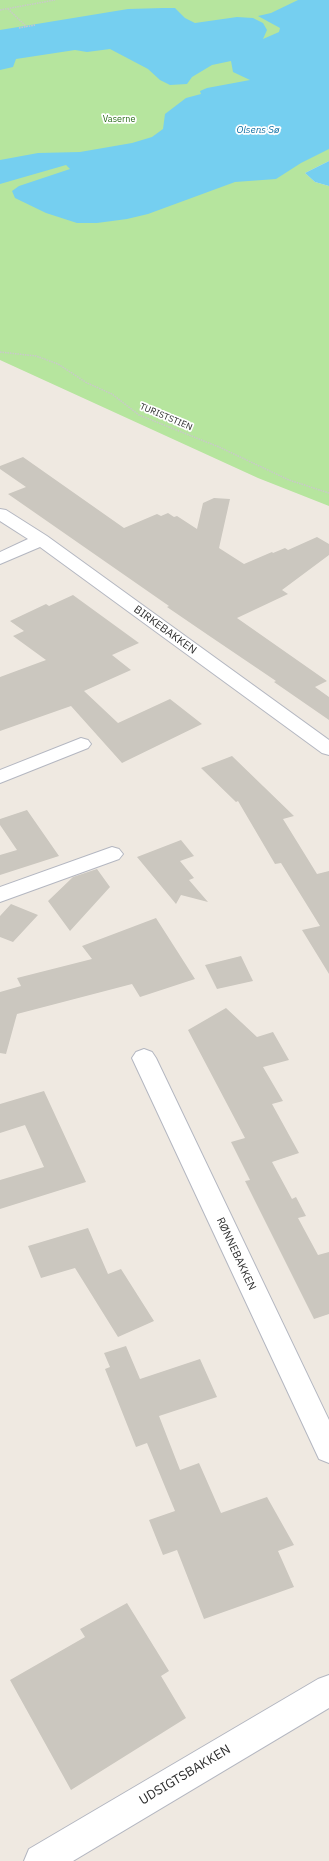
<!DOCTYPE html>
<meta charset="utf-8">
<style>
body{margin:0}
canvas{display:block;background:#efe9e1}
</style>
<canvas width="329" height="1861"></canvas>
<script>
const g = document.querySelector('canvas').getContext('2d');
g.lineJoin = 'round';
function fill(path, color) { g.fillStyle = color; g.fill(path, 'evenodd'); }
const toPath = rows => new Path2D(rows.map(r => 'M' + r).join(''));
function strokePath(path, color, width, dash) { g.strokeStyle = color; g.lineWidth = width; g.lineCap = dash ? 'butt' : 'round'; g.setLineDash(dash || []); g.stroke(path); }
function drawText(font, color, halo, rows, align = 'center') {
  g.font = font + ' "IBM Plex Sans",sans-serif'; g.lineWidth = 3.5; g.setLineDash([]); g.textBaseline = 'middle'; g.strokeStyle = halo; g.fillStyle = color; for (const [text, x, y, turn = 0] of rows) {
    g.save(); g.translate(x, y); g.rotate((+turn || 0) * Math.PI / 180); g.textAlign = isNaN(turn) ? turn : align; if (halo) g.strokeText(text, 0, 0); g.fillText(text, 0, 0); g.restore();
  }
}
const green = toPath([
 [0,0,329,0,329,161,305,173,315,182,329,186,329,506,258,478,0,360]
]);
const water = toPath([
 [298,0,329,0,329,149,301,163,276,179,235,182,148,214,127,219,97,223,77,223,46,213,15,198,12,191,19,186,70,169,66,165,0,184,0,160,38,153,80,152,132,143,152,137,163,129,165,114,186,98,201,94,200,91,207,88,250,80,233,72,231,61,212,65,192,77,187,84,170,85,160,80,148,69,110,49,87,52,75,50,16,59,13,67,0,70,0,30,128,9,163,8,175,8,185,18,195,23,237,17,253,18,263,23,267,30,263,39,279,32,280,28,258,16,271,13],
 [329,161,329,186,315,182,305,173]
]);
const building = toPath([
 [23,457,124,528,157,514,161,516,168,513,174,517,177,516,197,529,203,503,214,498,230,499,219,548,244,564,272,552,273,553,285,548,288,550,317,537,329,544,329,555,282,590,288,594,237,618,327,681,315,687,329,697,329,720,274,682,276,681,208,635,167,607,169,606,8,494,26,487,0,469,0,466],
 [73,595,139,643,112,655,131,670,84,691,118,723,170,699,202,724,122,763,71,706,0,731,0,677,46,660,13,636,24,631,10,621,46,604,49,606],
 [232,756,294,816,283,819,317,874,329,871,329,974,302,930,320,926,281,863,275,864,238,801,236,802,201,768],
 [27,810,59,856,0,875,0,855,17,850,0,825,0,819],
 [181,840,194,856,180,861,194,878,189,880,208,902,181,895,176,904,137,857],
 [97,869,110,887,70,931,48,901,73,877],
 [11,904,38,915,13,942,0,937,0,916],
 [156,918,195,979,140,997,132,984,17,1014,6,1054,0,1053,0,992,21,986,17,978,92,959,82,946],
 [241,956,253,981,217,989,205,965],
 [226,1008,257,1037,273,1032,289,1060,263,1067,283,1101,272,1104,299,1153,272,1162,292,1199,296,1197,306,1216,298,1218,318,1255,329,1252,329,1314,314,1319,245,1181,250,1180,231,1142,245,1138,188,1030],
 [44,1091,86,1182,0,1209,0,1180,44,1167,25,1125,0,1133,0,1104],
 [88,1228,108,1274,121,1269,154,1321,118,1337,75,1268,41,1278,28,1246],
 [126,1346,140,1379,200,1359,217,1397,159,1416,180,1470,199,1463,221,1513,267,1497,294,1545,278,1551,294,1587,204,1619,177,1550,163,1555,149,1520,175,1511,147,1443,136,1447,105,1369,110,1367,104,1353],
 [127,1603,169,1671,161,1676,186,1718,71,1790,10,1680,85,1637,80,1629]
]);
const path = toPath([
 [8,9,27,27],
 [0,10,55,0],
 [19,28,35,25],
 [0,352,36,356,58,364,87,383,112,394,139,415,219,447,289,480,329,493]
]);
const minor = toPath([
 [0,509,6,510,47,536,329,740,329,755,322,753,40,547,0,564,0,552,28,539,0,521,0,509],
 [81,738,88,740,91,744,88,748,0,783,0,770,81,738],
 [112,847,119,849,123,854,119,859,0,902,0,887,112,847],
 [144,1049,152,1052,156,1058,329,1420,329,1463,319,1459,132,1058,136,1052,144,1049],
 [329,1675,329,1708,73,1861,24,1861,29,1849,318,1679,329,1675]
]);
const farParknames = [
 ["Vaserne",119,119]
];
const farStreetnames = [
 ["TURISTSTIEN",166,417,23]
];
const farWaternames = [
 ["Olsens Sø",258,130]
];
const streetNames = [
 ["BIRKEBAKKEN",165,630,36],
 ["RØNNEBAKKEN",236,1254,65]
];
const nearStreetnames = [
 ["UDSIGTSBAKKEN",185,1775,-31]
];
fill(green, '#b6e59e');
fill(water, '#75cff0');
fill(building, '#cbc7bf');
strokePath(minor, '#b4b7c1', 2);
strokePath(path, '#c9c9c9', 1.5, [1.5, 1]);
fill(minor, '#fff');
drawText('9px', '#2c6e1b', '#fff', farParknames);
drawText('9px', '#2e2e2e', '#fff', farStreetnames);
drawText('italic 10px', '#0d6fa3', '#fff', farWaternames);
drawText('11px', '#2e2e2e', '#fff', streetNames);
drawText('13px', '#2e2e2e', '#fff', nearStreetnames);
</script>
